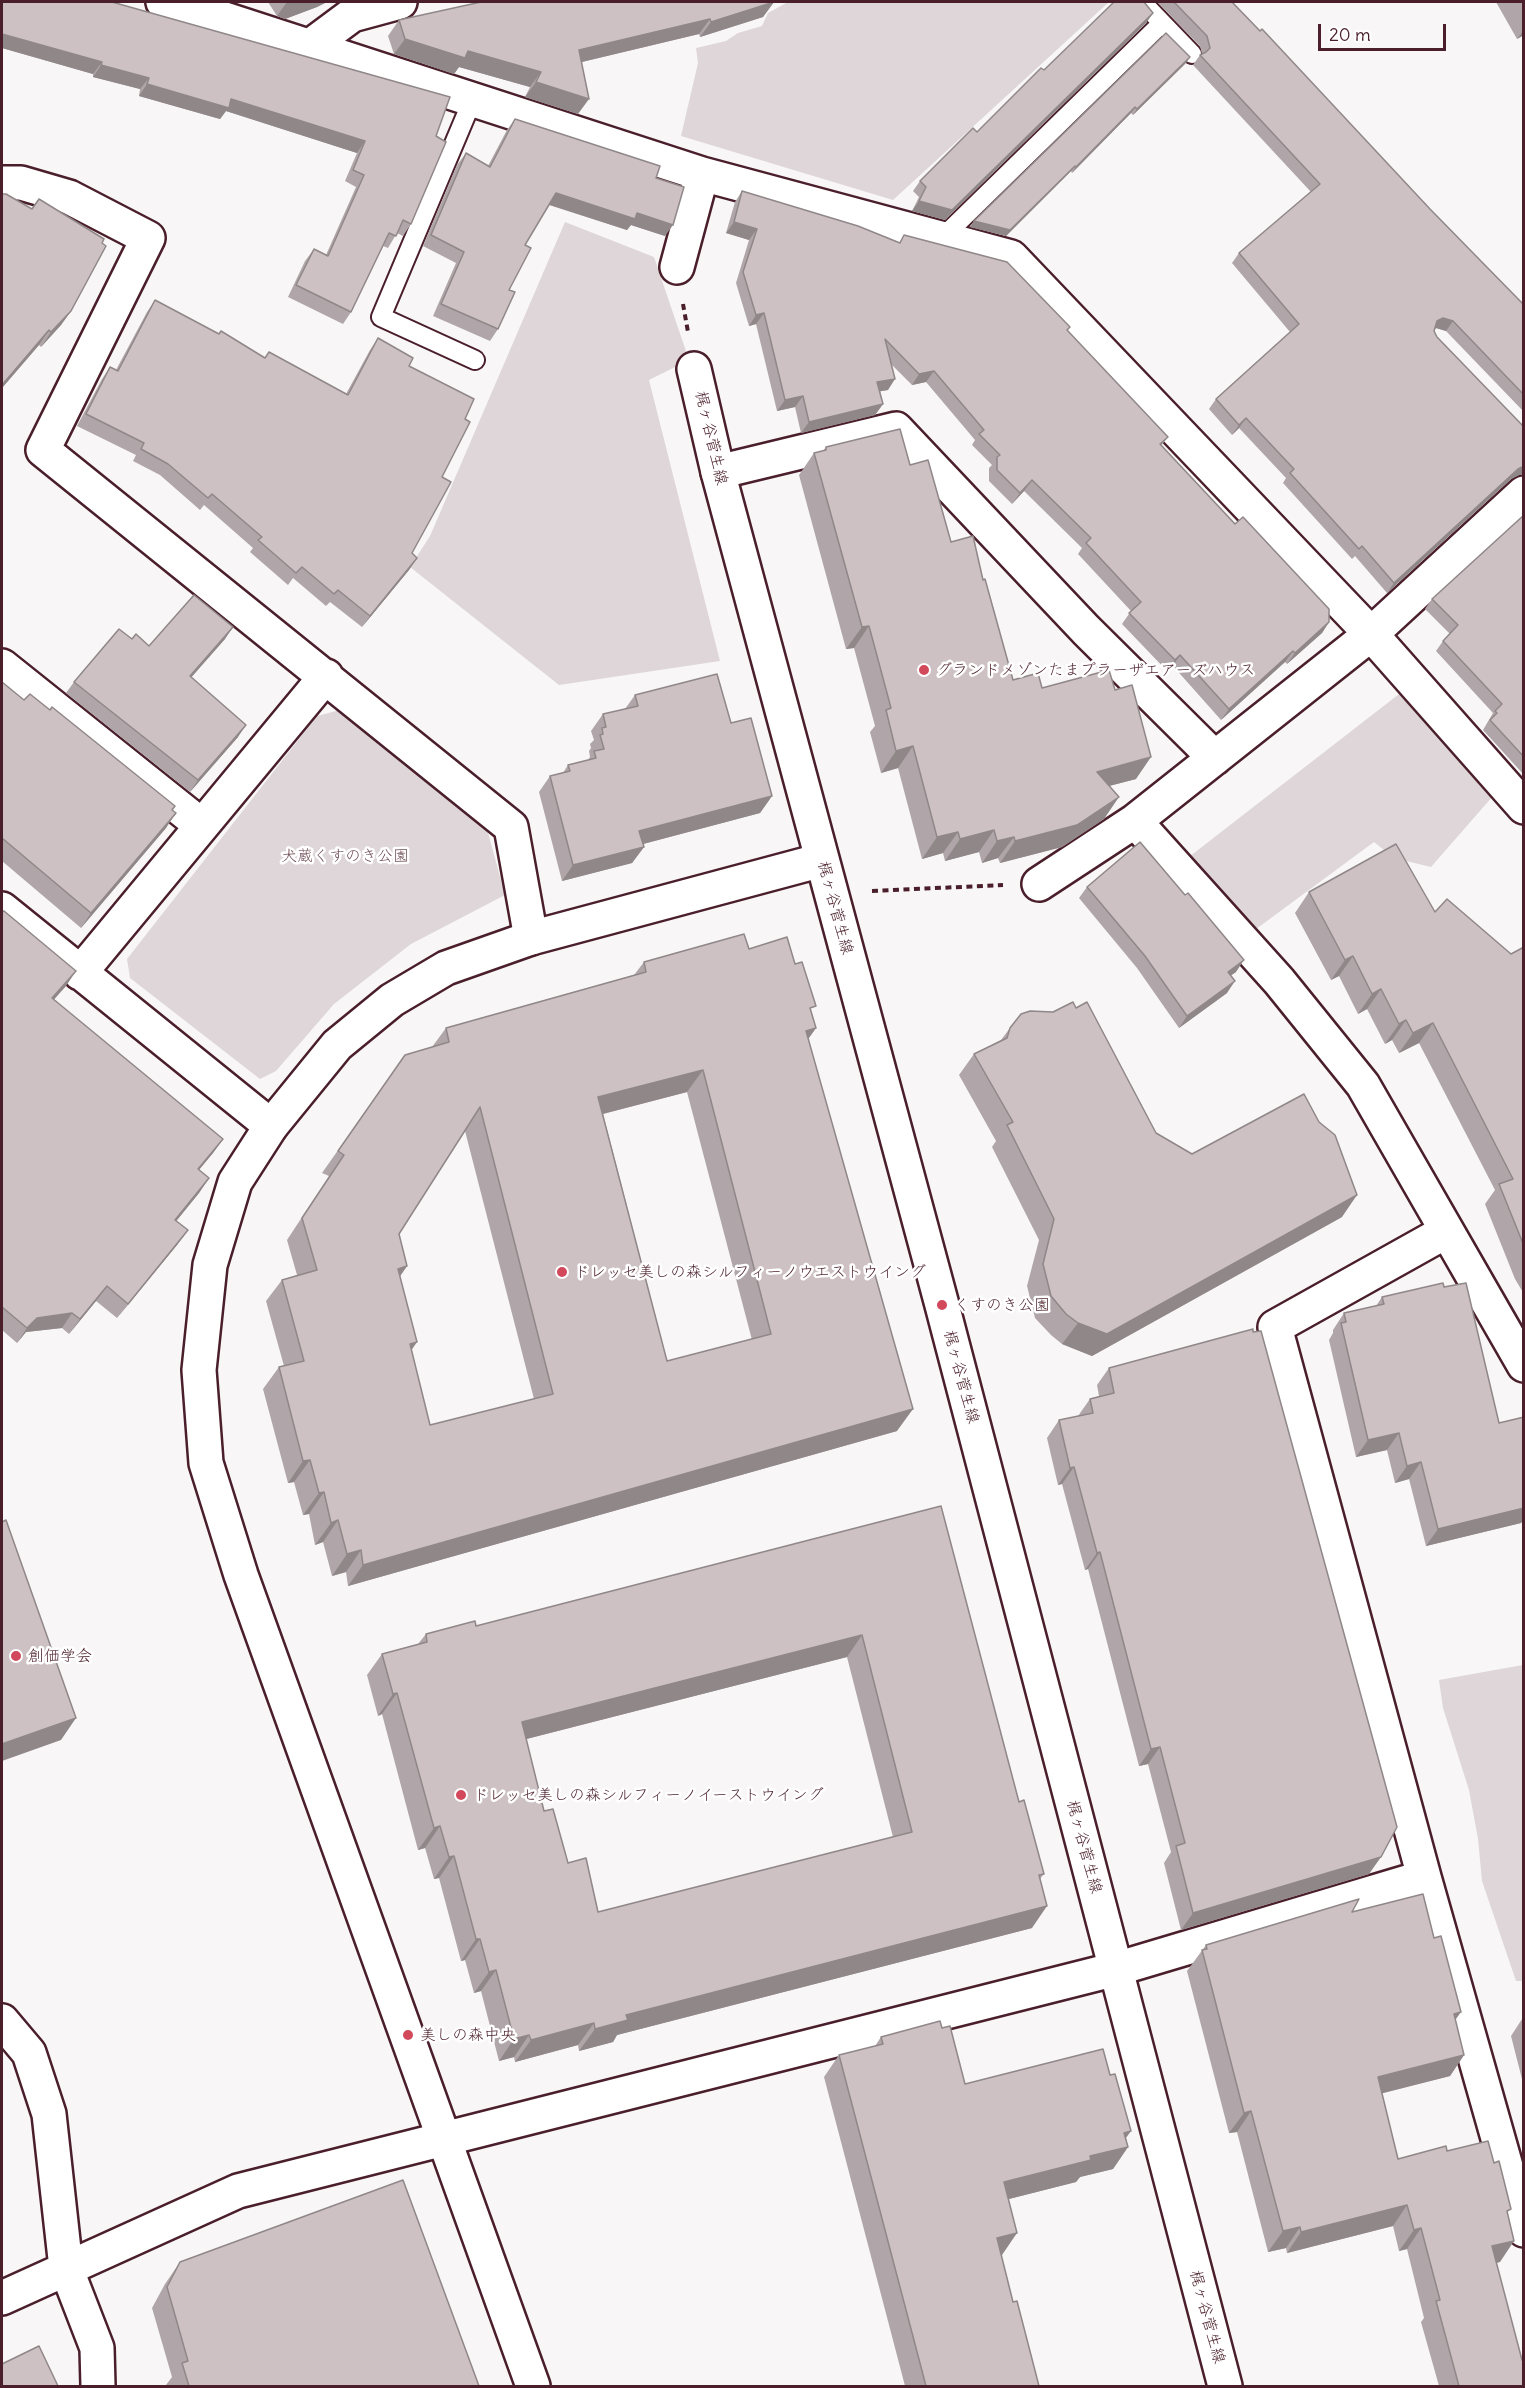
<!DOCTYPE html>
<meta charset="utf-8">
<style>
body{margin:0}
#map{position:relative;width:1525px;height:2388px;overflow:hidden;background:#f8f6f7;font-family:Delius,sans-serif}
canvas{display:block}
.frame{position:absolute;inset:0;border:3px solid #4a1f2b;pointer-events:none}
.scale{position:absolute;left:1318px;top:24px;width:128px;height:27px;box-sizing:border-box;border:3px solid #4a1f2b;border-top:0;padding-left:8px;font-size:18px;line-height:21px;white-space:nowrap;color:#4a1f2b;-webkit-text-stroke:4px #fff;paint-order:stroke}
</style>
<div id="map">
<canvas width="1525" height="2388"></canvas>
<div class="frame"></div>
<div class="scale">20 m</div>
</div>
<script>
const g = document.querySelector('canvas').getContext('2d');
g.lineJoin = 'round';
function fill(path, color) { g.fillStyle = color; g.fill(path, 'evenodd'); }
const toPath = rows => new Path2D(rows.map(r => 'M' + r).join(''));
function strokePath(path, color, width, dash) { g.strokeStyle = color; g.lineWidth = width; g.lineCap = dash ? 'butt' : 'round'; g.setLineDash(dash || []); g.stroke(path); }
function drawText(font, color, halo, rows, align = 'center') {
  g.font = font + ' Delius,"Klee One",sans-serif'; g.lineWidth = 5; g.setLineDash([]); g.textBaseline = 'middle'; g.strokeStyle = halo; g.fillStyle = color; for (const [text, x, y, turn = 0] of rows) {
    g.save(); g.translate(x, y); g.rotate((+turn || 0) * Math.PI / 180); g.textAlign = isNaN(turn) ? turn : align; if (halo) g.strokeText(text, 0, 0); g.fillText(text, 0, 0); g.restore();
  }
}
const green = toPath([
 [788,2,1109,2,893,200,681,136,698,63,696,48,726,41,738,33,762,26,768,13],
 [565,222,654,257,689,360,649,380,720,661,559,685,410,567,430,536],
 [1403,691,1493,796,1431,867,1394,858,1374,842,1252,932,1185,860],
 [340,710,487,829,505,895,411,944,334,1004,276,1071,260,1079,130,978,127,959,317,716],
 [1523,1665,1524,1981,1516,1981,1482,1881,1478,1839,1469,1790,1443,1708,1439,1680]
]);
const path = toPath([
 [683,304,688,332],
 [872,891,1003,885]
]);
const lane = toPath([
 [1142,2,1192,54],
 [472,101,381,317,475,360],
 [941,239,1162,23]
]);
const street = toPath([
 [163,2,200,11,702,174,1011,257,1371,634,1524,807],
 [309,47,352,15,400,2],
 [2,183,21,183,69,197,148,238,43,450,511,827,531,938],
 [677,267,702,174],
 [694,369,718,472,896,429,1086,630,1215,758],
 [2,666,201,825],
 [1135,821,1279,981,1363,1085,1524,1365],
 [1039,884,1135,821,1371,634,1524,493],
 [2,909,271,1126],
 [80,973,326,676],
 [1445,1232,1275,1327,1424,1877,1524,2230],
 [2,2021,29,2053,49,2114,66,2268,97,2348,98,2386],
 [2,2298,238,2191,1116,1969,1424,1877]
]);
const secondary = toPath([
 [718,472,942,1305,1225,2386],
 [533,2386,241,1575,206,1463,199,1370,210,1265,235,1182,271,1126,337,1045,392,1000,446,968,531,938,822,860]
]);
const wall = toPath([
 [2,2,436,136,411,224,403,236,397,233,388,248,383,246,351,312,343,324,288,297,305,261,314,249,326,255,356,187,345,181,357,153,226,111,220,119,139,96,140,89,93,77,93,74,2,48],
 [268,2,327,2,317,7,285,19,277,16],
 [774,2,763,17,700,37,699,34,582,62,578,114,525,97,530,87,459,67,454,74,394,54,388,36,399,20],
 [1157,2,1232,2,1430,209,1524,305,1524,412,1446,331,1436,328,1434,331,1437,337,1524,427,1524,475,1519,475,1511,479,1387,593,1355,556,1352,559,1283,483,1286,478,1239,428,1232,435,1209,409,1216,399,1290,332,1232,263,1239,253,1311,192,1193,65,1200,55,1202,54,1200,46],
 [1496,2,1524,2,1524,35,1517,39],
 [1153,13,1146,23,945,220,912,211,919,197,913,191,920,181,977,132,1044,70],
 [1186,63,1133,115,1131,113,1072,173,1071,171,1006,236,970,227,974,221],
 [515,119,656,178,665,236,631,225,627,230,549,205,525,245,509,290,498,329,490,341,433,316,456,263,423,246,457,165,466,153,488,166,507,130],
 [742,191,899,243,904,235,1067,330,1168,437,1161,446,1235,524,1329,622,1322,633,1287,664,1285,662,1221,720,1173,666,1167,671,1122,624,1131,611,1078,554,1082,548,1024,491,1012,504,989,481,989,468,992,465,972,445,975,440,926,382,912,385,892,365,888,390,880,391,883,404,875,415,801,433,795,407,777,411,756,324,749,326,736,283,749,240,726,233,735,202],
 [2,194,31,209,39,199,71,311,61,325,41,347,39,345,2,388],
 [155,300,265,358,269,352,346,394,370,350,378,338,409,366,465,419,412,553,417,558,409,570,362,627,330,602,326,606,293,578,288,585,250,552,253,548,204,505,200,510,160,475,133,461,136,455,77,426,102,379,110,367,116,370,147,312],
 [826,447,910,465,951,542,983,580,1013,680,1042,688,1136,779,1109,786,1104,819,1062,847,1000,863,998,858,982,863,979,852,945,861,943,853,922,859,898,768,881,773,870,732,875,726,854,648,846,649,799,475,814,453,823,451],
 [1524,515,1524,775,1483,730,1493,713,1436,651,1443,641,1450,634,1425,609,1432,599],
 [225,639,191,677,238,737,190,792,66,693,74,682,149,646],
 [2,682,24,700,172,810,166,828,81,928,2,861],
 [635,695,731,723,772,796,760,813,643,844,644,847,632,863,562,881,539,792,550,776,563,773,568,765,588,760,590,757,589,751,591,748,590,744,594,740,591,731,603,714,625,709],
 [1087,887,1236,972,1231,975,1227,993,1179,1028,1137,968,1079,898],
 [1309,892,1435,912,1511,954,1524,947,1524,1294,1515,1279,1485,1204,1495,1190,1419,1043,1399,1053,1392,1040,1385,1044,1367,1009,1358,1014,1339,976,1331,980,1295,913],
 [2,912,66,986,53,1000,223,1139,213,1153,199,1170,209,1178,199,1193,176,1221,188,1230,177,1245,117,1318,96,1301,69,1334,62,1328,26,1332,17,1343,2,1330],
 [749,949,795,964,812,1013,816,1028,808,1039,897,1431,348,1586,346,1572,332,1576,323,1542,315,1545,309,1514,303,1515,294,1482,288,1483,263,1389,279,1367,284,1366,266,1301,282,1280,297,1275,287,1240,329,1176,322,1173,405,1055,432,1047,446,1028,634,975,644,962],
 [687,1092,752,1340,667,1361,603,1114],
 [465,1131,534,1399,430,1425,411,1350,400,1276,407,1266,399,1234],
 [1076,1008,1156,1133,1192,1154,1342,1217,1092,1356,1062,1344,1051,1335,1035,1318,1027,1286,1039,1240,992,1147,996,1141,959,1075,974,1054,1001,1040,1010,1028,1053,1012],
 [1382,1297,1499,1423,1524,1417,1524,1519,1521,1523,1426,1546,1409,1479,1395,1483,1387,1450,1356,1457,1329,1340,1333,1333,1333,1330,1344,1313,1376,1306],
 [1109,1368,1369,1874,1181,1930,1164,1863,1171,1852,1148,1764,1139,1766,1088,1569,1085,1570,1062,1484,1058,1485,1047,1438,1059,1420,1078,1416,1090,1399,1099,1396,1097,1385],
 [941,1506,1019,1802,1044,1874,1040,1879,1032,1928,617,2035,613,2042,579,2051,578,2045,515,2062,514,2057,499,2061,481,1991,474,1993,465,1960,461,1961,439,1878,434,1879,425,1848,418,1850,382,1714,378,1716,367,1675,382,1654,418,1644,426,1634,476,1626],
 [847,1657,893,1837,598,1912,568,1863,544,1811,526,1739],
 [1352,1912,1455,2019,1464,2055,1450,2076,1382,2093,1398,2159,1447,2151,1508,2214,1500,2262,1496,2263,1524,2386,1439,2386,1421,2322,1424,2318,1407,2249,1399,2251,1393,2226,1287,2253,1286,2248,1268,2252,1237,2132,1229,2133,1187,1971,1206,1945],
 [1524,2016,1524,2087,1511,2036],
 [942,2028,965,2084,1126,2138,1128,2147,1113,2169,1080,2177,1076,2182,1009,2199,1002,2255,1001,2255,1013,2302,1039,2386,905,2386,824,2077,839,2055,875,2046,881,2037],
 [180,2262,479,2386,167,2386,166,2385,172,2377,152,2308,165,2284]
]);
const shadedWall = toPath([
 [287,2,327,2,317,7,285,19,277,16],
 [765,2,776,2,774,2,763,17,700,37,711,22],
 [1153,13,1146,23,945,220,912,211,919,201],
 [710,19,699,34,569,65,579,50],
 [1524,30,1524,35,1517,39],
 [2,34,102,62,93,74,2,48],
 [405,39,468,51,541,72,530,87,459,67,454,74,394,54],
 [1190,57,1186,63,1133,115,1137,109],
 [101,65,149,78,140,89,93,77],
 [536,82,589,99,578,114,525,97],
 [147,84,231,99,365,141,357,153,226,111,220,119,139,96],
 [1135,107,1131,113,1072,173,1076,167],
 [1075,166,1071,171,1006,236,970,227,974,221],
 [556,193,637,213,673,225,665,236,631,225,627,230,547,204],
 [734,222,757,229,749,240,726,233],
 [71,311,61,325,41,347,51,332],
 [764,313,756,324,749,326,756,315],
 [1443,318,1453,321,1446,331,1436,328,1430,331,1437,321],
 [49,330,39,345,2,388,2,385],
 [934,371,926,382,912,385,919,374],
 [895,379,888,390,870,393,877,382],
 [803,396,795,407,777,411,785,400],
 [883,404,875,415,801,433,809,422],
 [1246,418,1239,428,1232,435,1239,425],
 [1524,466,1524,475,1519,475,1511,479,1387,593,1394,583,1518,469],
 [1032,480,1024,491,1012,504,1020,493],
 [417,558,409,570,362,627,370,616],
 [1329,622,1322,633,1287,664,1295,653],
 [869,626,854,648,846,649,862,627],
 [233,627,225,639,182,688,190,676],
 [1293,651,1285,662,1221,720,1229,709],
 [1180,655,1173,666,1167,671,1175,660],
 [246,725,238,737,190,792,198,780],
 [913,746,898,768,881,773,896,751],
 [1151,757,1136,779,1082,793,1097,772],
 [772,796,760,813,628,848,639,831],
 [1119,797,1104,819,1062,847,1000,863,1015,841],
 [176,813,166,828,81,928,91,913],
 [994,830,979,852,945,861,960,839],
 [958,832,943,853,922,859,937,837],
 [1014,837,998,858,982,863,997,841],
 [644,847,632,863,562,881,573,865],
 [1353,956,1339,976,1331,980,1345,960],
 [1244,960,1236,972,1220,983,1228,972],
 [76,971,66,986,42,1013,52,998],
 [1235,981,1227,993,1179,1028,1187,1016],
 [1381,989,1367,1009,1358,1014,1372,994],
 [1406,1020,1392,1040,1385,1044,1399,1024],
 [1433,1023,1419,1043,1399,1053,1413,1033],
 [816,1028,801,1049,806,1031],
 [703,1070,687,1092,583,1119,598,1097],
 [223,1139,213,1153,187,1184,198,1169],
 [209,1178,199,1193,165,1235,175,1220],
 [1357,1195,1342,1217,1092,1356,1062,1344,1078,1323],
 [188,1230,177,1245,117,1318,128,1304],
 [407,1266,392,1288,398,1269],
 [107,1286,96,1301,69,1334,80,1319],
 [72,1313,62,1328,26,1332,17,1343,27,1328,37,1318],
 [417,1342,402,1364,410,1344],
 [913,1409,897,1431,348,1586,363,1565],
 [1399,1433,1387,1450,1356,1457,1368,1440],
 [310,1460,294,1482,288,1483,303,1461],
 [1421,1462,1409,1479,1395,1483,1407,1466],
 [1074,1467,1062,1484,1058,1485,1070,1468],
 [324,1492,309,1514,303,1515,319,1493],
 [1524,1508,1524,1519,1521,1523,1426,1546,1438,1529],
 [338,1520,323,1542,315,1545,331,1523],
 [361,1550,346,1572,332,1576,347,1554],
 [1100,1552,1088,1569,1085,1570,1097,1553],
 [862,1635,847,1657,507,1744,522,1722],
 [397,1693,382,1714,378,1716,393,1694],
 [76,1718,61,1740,2,1761,2,1744],
 [1160,1747,1148,1764,1139,1766,1151,1749],
 [440,1826,425,1848,418,1850,434,1828],
 [454,1856,439,1878,434,1879,449,1857],
 [1381,1857,1369,1874,1181,1930,1193,1913],
 [1047,1906,1032,1928,617,2035,613,2042,579,2051,595,2029,626,2015],
 [476,1939,480,1939,465,1960,461,1961],
 [496,1970,481,1991,474,1993,489,1972],
 [1461,2012,1446,2033,1454,2014],
 [594,2023,578,2045,515,2062,531,2040],
 [529,2035,514,2057,499,2061,514,2039],
 [1464,2055,1450,2076,1364,2098,1378,2077],
 [1251,2111,1237,2132,1229,2133,1244,2113],
 [1131,2131,1118,2149,1128,2147,1113,2169,1080,2177,1076,2182,989,2204,1004,2182,1090,2156,1124,2133],
 [1407,2205,1393,2226,1287,2253,1301,2232],
 [1300,2227,1286,2248,1268,2252,1283,2231],
 [1421,2228,1407,2249,1399,2251,1414,2230],
 [1017,2233,1002,2255,981,2260,997,2238],
 [1514,2241,1500,2262,1477,2267,1492,2246]
]);
const building = toPath([
 [2,2,112,2,450,97,436,136,446,142,411,224,403,220,396,236,389,233,351,312,296,285,314,249,328,256,364,175,353,170,365,141,231,99,229,108,147,84,149,78,101,65,102,62,2,34,2,2],
 [481,2,774,2,711,22,710,19,579,50,589,99,536,82,541,72,468,51,465,58,405,39,399,20,481,2],
 [1114,2,1144,2,1153,13,952,210,919,201,926,187,920,181,973,128,977,132,1041,68,1044,70,1114,2],
 [1174,2,1232,2,1260,31,1262,29,1430,209,1524,305,1524,395,1453,321,1443,318,1437,321,1434,331,1437,337,1524,427,1524,466,1518,469,1394,583,1362,546,1359,549,1290,473,1294,469,1246,418,1239,425,1216,399,1299,324,1239,253,1320,184,1200,55,1206,52,1210,48,1207,36,1174,2],
 [1166,33,1190,57,1137,109,1135,107,1076,167,1075,166,1010,230,974,221,1166,33],
 [515,119,660,166,656,178,684,187,673,225,637,213,635,219,556,193,525,245,531,248,509,290,515,292,498,329,441,304,464,252,431,235,466,153,490,167,515,119],
 [742,191,858,226,900,243,904,235,1007,262,1070,327,1067,330,1168,437,1160,444,1235,524,1243,517,1329,609,1329,622,1295,653,1293,651,1229,709,1180,655,1175,660,1129,613,1141,602,1086,543,1091,538,1032,480,1020,493,997,470,997,457,1000,455,979,434,984,430,934,371,919,374,885,339,895,379,877,382,883,404,809,422,803,396,785,400,764,313,756,315,743,272,757,229,734,222,742,191],
 [2,194,6,194,32,209,39,199,104,239,102,243,106,246,71,311,51,332,49,330,2,385,2,194],
 [155,300,219,334,221,331,265,358,269,352,348,395,378,338,413,358,409,366,474,399,465,419,470,422,442,477,451,482,412,553,417,558,370,616,338,590,334,594,302,567,296,573,258,540,262,537,212,494,208,498,168,464,141,449,144,443,86,414,110,367,118,371,155,300],
 [900,429,910,465,928,460,951,542,973,536,983,580,985,579,1013,680,1038,673,1042,688,1109,670,1115,690,1132,685,1151,757,1097,772,1119,797,1077,825,1015,841,1014,837,997,841,994,830,960,839,958,832,937,837,913,746,896,751,886,710,891,708,869,626,862,627,814,453,826,450,826,447,900,429],
 [1524,515,1524,757,1490,720,1497,713,1495,711,1502,704,1443,641,1458,625,1432,599,1524,515],
 [194,595,233,627,190,676,246,725,198,780,74,682,119,629,132,639,136,634,149,646,194,595],
 [717,674,731,723,751,718,772,796,639,831,644,847,573,865,550,776,570,771,568,765,596,758,594,751,604,749,600,735,603,734,602,728,606,727,603,714,638,706,635,695,717,674],
 [2,682,24,700,30,694,50,710,52,707,175,806,172,810,176,813,91,913,2,838,2,682],
 [1140,842,1185,895,1188,893,1244,960,1228,972,1235,981,1187,1016,1145,956,1087,887,1140,842],
 [1396,844,1435,912,1447,899,1511,954,1524,947,1524,1246,1499,1184,1513,1179,1433,1023,1413,1033,1406,1020,1399,1024,1381,989,1372,994,1353,956,1345,960,1309,892,1396,844],
 [4,911,76,971,52,998,223,1139,198,1169,209,1178,175,1220,188,1230,128,1304,107,1286,80,1319,72,1313,37,1318,27,1328,2,1307,2,912,4,911],
 [744,934,749,949,787,937,795,964,802,962,816,1006,810,1008,816,1028,806,1031,913,1409,363,1565,361,1550,347,1554,338,1520,331,1523,324,1492,319,1493,310,1460,303,1461,279,1367,304,1361,282,1280,317,1270,302,1218,344,1155,338,1151,405,1055,449,1042,446,1028,646,972,644,962,744,934],
 [703,1070,771,1334,667,1361,598,1097,703,1070],
 [480,1107,553,1394,430,1425,410,1344,417,1342,398,1269,407,1266,399,1234,480,1107],
 [1073,1002,1076,1008,1087,1002,1156,1133,1192,1154,1304,1094,1319,1122,1335,1135,1357,1195,1107,1334,1078,1323,1066,1314,1051,1296,1043,1264,1054,1219,1007,1125,1013,1122,974,1054,1007,1038,1010,1028,1021,1014,1030,1011,1053,1012,1073,1002],
 [1443,1283,1444,1287,1466,1283,1499,1423,1524,1417,1524,1508,1438,1529,1421,1462,1407,1466,1399,1433,1368,1440,1341,1323,1346,1322,1344,1313,1384,1304,1382,1297,1443,1283],
 [1253,1329,1253,1332,1261,1331,1397,1827,1381,1857,1193,1913,1176,1846,1185,1843,1160,1747,1151,1749,1100,1552,1097,1553,1074,1467,1070,1468,1059,1420,1093,1413,1090,1399,1114,1393,1109,1368,1253,1329],
 [941,1506,1019,1802,1024,1800,1044,1874,1039,1875,1047,1906,626,2015,628,2020,595,2029,594,2023,531,2040,529,2035,514,2039,496,1970,489,1972,480,1939,476,1939,454,1856,449,1857,440,1826,434,1828,397,1693,393,1694,382,1654,427,1642,426,1634,475,1621,476,1626,941,1506],
 [862,1635,912,1832,598,1912,586,1858,568,1863,553,1809,544,1811,522,1722,862,1635],
 [6,1520,76,1718,2,1744,2,1522,6,1520],
 [1423,1894,1434,1938,1441,1936,1461,2012,1454,2014,1464,2055,1378,2077,1398,2159,1446,2146,1447,2151,1488,2141,1494,2163,1499,2161,1511,2209,1507,2211,1514,2241,1492,2246,1522,2360,1524,2360,1524,2386,1459,2386,1436,2301,1440,2300,1421,2228,1414,2230,1407,2205,1301,2232,1300,2227,1283,2231,1251,2111,1244,2113,1202,1950,1207,1949,1206,1945,1359,1899,1352,1912,1423,1894],
 [940,2021,942,2028,950,2026,965,2084,1103,2049,1110,2075,1115,2074,1131,2131,1124,2133,1128,2147,1090,2156,1091,2160,1004,2182,1017,2233,997,2238,1013,2302,1017,2301,1039,2386,926,2386,839,2055,883,2044,881,2037,940,2021],
 [403,2180,479,2386,188,2386,189,2386,182,2363,188,2361,167,2287,180,2262,403,2180],
 [39,2346,58,2386,2,2386,2,2364,39,2346]
]);
const markers = [
 [924,670,6,"#d1495b"],
 [562,1272,6,"#d1495b"],
 [942,1305,6,"#d1495b"],
 [16,1656,6,"#d1495b"],
 [461,1795,6,"#d1495b"],
 [408,2035,6,"#d1495b"]
];
const streetNames = [
 ["梶ヶ谷菅生線",711,438,77],
 ["梶ヶ谷菅生線",835,908,75],
 ["梶ヶ谷菅生線",961,1377,75],
 ["梶ヶ谷菅生線",1084,1847,75],
 ["梶ヶ谷菅生線",1207,2317,75]
];
const poiNames = [
 ["グランドメゾンたまプラーザエアーズハウス",936,670],
 ["ドレッセ美しの森シルフィーノウエストウイング",574,1272],
 ["くすのき公園",954,1305],
 ["創価学会",28,1656],
 ["ドレッセ美しの森シルフィーノイーストウイング",473,1795],
 ["美しの森中央",420,2035]
];
const parkNames = [
 ["犬蔵くすのき公園",345,856]
];
fill(green, '#ded6d9');
strokePath(lane, '#4a1f2b', 22);
strokePath(street, '#4a1f2b', 38);
strokePath(secondary, '#4a1f2b', 38);
strokePath(path, '#4a1f2b', 4, [6, 4.5]);
strokePath(lane, '#fff', 18);
strokePath(street, '#fff', 33);
strokePath(secondary, '#fff', 33);
fill(wall, '#b0a6a9');
fill(shadedWall, '#908789');
fill(building, '#cdc1c4');
strokePath(building, '#908789', 1.5);
for (const [x, y, r, color] of markers) { const dot = new Path2D(); dot.arc(x, y, r, 0, 2 * Math.PI); g.fillStyle = color; g.fill(dot); strokePath(dot, '#fff', 2); }
drawText('16px', '#4a1f2b', '#fff', streetNames);
drawText('16px', '#4a1f2b', '#fff', poiNames, 'left');
drawText('16px', '#6f4d56', '#fff', parkNames);
</script>
